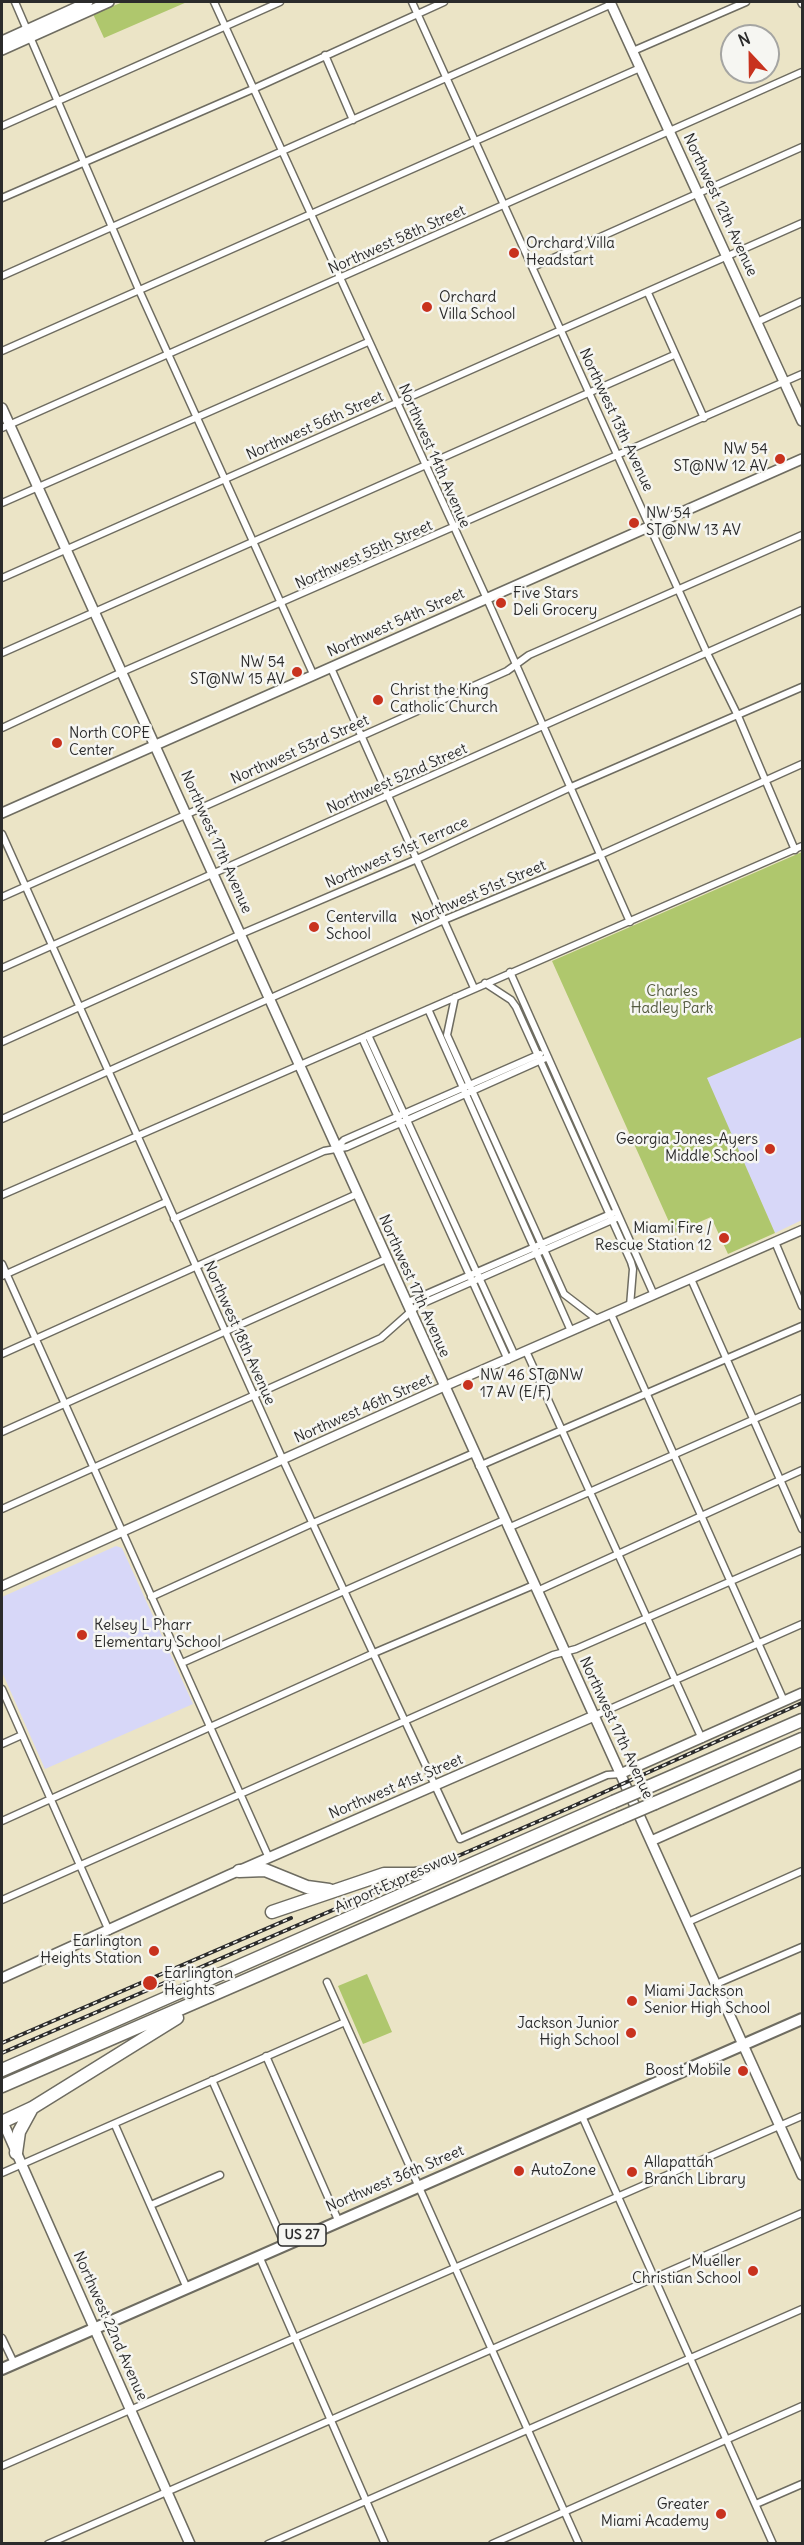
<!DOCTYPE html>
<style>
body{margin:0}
#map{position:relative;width:804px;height:2545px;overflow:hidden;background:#ebe4c6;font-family:Delius,sans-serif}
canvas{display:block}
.frame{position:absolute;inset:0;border:3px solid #2b2b2b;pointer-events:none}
.north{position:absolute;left:720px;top:24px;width:60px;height:60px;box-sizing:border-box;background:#f6f6f2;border:2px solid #a5a5a2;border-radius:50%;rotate:338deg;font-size:16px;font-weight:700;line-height:24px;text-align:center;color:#2b2b2b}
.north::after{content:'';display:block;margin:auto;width:21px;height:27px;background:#c8321e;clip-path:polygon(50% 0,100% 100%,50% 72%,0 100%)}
</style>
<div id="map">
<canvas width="804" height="2545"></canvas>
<div class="frame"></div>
<div class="north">N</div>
</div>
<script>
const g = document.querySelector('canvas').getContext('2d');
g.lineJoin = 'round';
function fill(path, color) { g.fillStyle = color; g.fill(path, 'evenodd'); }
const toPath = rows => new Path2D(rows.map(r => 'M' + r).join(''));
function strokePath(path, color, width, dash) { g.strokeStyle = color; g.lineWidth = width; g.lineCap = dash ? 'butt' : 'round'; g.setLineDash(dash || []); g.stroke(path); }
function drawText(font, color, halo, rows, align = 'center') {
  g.font = font + ' Delius,sans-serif'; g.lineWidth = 5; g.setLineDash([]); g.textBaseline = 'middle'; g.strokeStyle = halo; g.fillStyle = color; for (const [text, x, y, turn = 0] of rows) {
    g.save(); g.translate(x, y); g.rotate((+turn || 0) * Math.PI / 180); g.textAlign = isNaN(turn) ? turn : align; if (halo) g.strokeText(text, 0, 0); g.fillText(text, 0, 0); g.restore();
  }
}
const built = toPath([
 [802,1037,802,1220,775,1233,706,1078],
 [116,1546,122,1548,193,1704,45,1769,2,1672,2,1597]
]);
const green = toPath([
 [123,2,187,2,104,38,93,14],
 [802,852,802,1037,707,1078,775,1233,728,1254,711,1217,674,1233,552,961],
 [367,1974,392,2032,363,2044,338,1986]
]);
const minor = toPath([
 [15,2,139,290,314,676],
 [214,2,487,599,630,922],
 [412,2,707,653,738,716,795,850],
 [801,2,802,4],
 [633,51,746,2],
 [325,55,353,120],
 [2,126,280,2],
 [2,198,253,89,444,2],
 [533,267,802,147],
 [2,276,612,4],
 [648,293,704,418],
 [757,322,802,301],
 [2,351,640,68],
 [2,428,802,72],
 [2,503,368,342],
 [2,578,802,223],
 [2,653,674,355],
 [331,668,474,988],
 [2,728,122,672,802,374],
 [2,834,283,1460,460,1839,607,1775,620,1774],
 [2,897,507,671,529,655,802,535],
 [2,968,802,610],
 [510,972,654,1295],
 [485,983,511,1000,516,1007,631,1262,633,1269,630,1306],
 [455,997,447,1035,564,1294,598,1320],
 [428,1009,571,1331],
 [368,1035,515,1356],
 [362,1038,508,1360],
 [2,1042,241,934,417,859,569,788,802,687],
 [2,1119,444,920,600,855,802,764],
 [337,1147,344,1140,540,1054],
 [2,1195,802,846],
 [174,1219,324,1151,347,1147,548,1057],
 [775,1242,802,1306],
 [2,1264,269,1858],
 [2,1276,166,1202],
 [691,1279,802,1529],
 [406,1303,613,1213],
 [611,1314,784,1701],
 [526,1351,702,1739],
 [2,1354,357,1194],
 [2,1432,386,1259],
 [479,1466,802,1326],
 [2,1509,381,1338,417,1306,619,1217],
 [508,1528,802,1398],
 [537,1591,802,1470],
 [151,1597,313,1523,474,1453],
 [182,1663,504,1520],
 [2,1689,109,1931],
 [594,1716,802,1624],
 [2,1744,22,1735],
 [2,1821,374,1653,534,1585],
 [2,1900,553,1655,576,1649,802,1550],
 [688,1922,802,1871],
 [327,1982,579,2544],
 [716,1984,802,1947],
 [266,2056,338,2220],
 [212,2080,284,2243],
 [582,2116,773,2544],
 [115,2125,186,2286],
 [2,2173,345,2022],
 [151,2205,220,2175],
 [259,2256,385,2544],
 [2,2338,14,2363],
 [2,2466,802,2116],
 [756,2504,802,2484],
 [48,2544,802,2213],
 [268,2544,802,2309],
 [492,2544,802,2406]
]);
const tertiary = toPath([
 [2,1586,443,1387,802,1230]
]);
const secondary = toPath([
 [610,2,802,421],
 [2,41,88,2],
 [2,50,109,2],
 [2,408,802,2175],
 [2,813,802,459],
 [620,1774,802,1693],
 [651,1841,802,1774],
 [2,1978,229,1875,594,1716],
 [2,2120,190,2544]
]);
const primary = toPath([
 [2,2369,802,2019]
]);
const motorway = toPath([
 [648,1787,802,1720],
 [655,1803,802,1739],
 [239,1871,265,1870,307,1887,329,1890],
 [272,1912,384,1874,415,1874,451,1868],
 [2,2070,613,1802],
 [2,2086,620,1818],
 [2,2122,32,2108,177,2018],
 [16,2153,19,2132,31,2110]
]);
const rail = toPath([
 [2,2043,291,1918],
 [2,2053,569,1808,802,1703]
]);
const motorwayBridge = toPath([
 [613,1802,648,1787],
 [620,1818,655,1803]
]);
const markers = [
 [514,253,6,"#c8321e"],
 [427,307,6,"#c8321e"],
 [780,459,6,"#c8321e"],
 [634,523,6,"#c8321e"],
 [501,603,6,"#c8321e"],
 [297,672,6,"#c8321e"],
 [378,700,6,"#c8321e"],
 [57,743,6,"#c8321e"],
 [314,927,6,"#c8321e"],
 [770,1149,6,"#c8321e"],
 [724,1238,6,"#c8321e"],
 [468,1385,6,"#c8321e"],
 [82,1635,6,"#c8321e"],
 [154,1951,6,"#c8321e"],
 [150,1983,8,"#c8321e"],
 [632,2001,6,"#c8321e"],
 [631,2033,6,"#c8321e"],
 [743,2071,6,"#c8321e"],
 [519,2171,6,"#c8321e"],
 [632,2172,6,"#c8321e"],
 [753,2271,6,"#c8321e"],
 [721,2514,6,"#c8321e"]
];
const shields = [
 [302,2235,48]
];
const shieldNames = [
 ["US 27",302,2235]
];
const streetNames = [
 ["Northwest 12th Avenue",720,205,65],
 ["Northwest 58th Street",397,240,-24],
 ["Northwest 13th Avenue",616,420,65],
 ["Northwest 56th Street",315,426,-24],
 ["Northwest 14th Avenue",434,456,66],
 ["Northwest 55th Street",364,555,-24],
 ["Northwest 54th Street",396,623,-24],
 ["Northwest 53rd Street",300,750,-24],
 ["Northwest 52nd Street",397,779,-24],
 ["Northwest 17th Avenue",216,842,66],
 ["Northwest 51st Terrace",397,853,-24],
 ["Northwest 51st Street",479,893,-23],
 ["Northwest 17th Avenue",414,1286,66],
 ["Northwest 18th Avenue",239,1333,66],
 ["Northwest 46th Street",363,1409,-24],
 ["Northwest 17th Avenue",616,1728,65],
 ["Northwest 41st Street",396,1787,-23],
 ["Airport Expressway",396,1882,-24],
 ["Northwest 36th Street",395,2179,-23],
 ["Northwest 22nd Avenue",110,2326,66]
];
const poiNames = [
 ["Orchard Villa",526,244],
 ["Headstart",526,261],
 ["Orchard",439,298],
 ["Villa School",439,315],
 ["NW 54",768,450,"right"],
 ["ST@NW 12 AV",768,467,"right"],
 ["NW 54",646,514],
 ["ST@NW 13 AV",646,531],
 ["Five Stars",513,594],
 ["Deli Grocery",513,611],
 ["NW 54",285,663,"right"],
 ["ST@NW 15 AV",285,680,"right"],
 ["Christ the King",390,691],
 ["Catholic Church",390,708],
 ["North COPE",69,734],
 ["Center",69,751],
 ["Centervilla",326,918],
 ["School",326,935],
 ["Georgia Jones-Ayers",758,1140,"right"],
 ["Middle School",758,1157,"right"],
 ["Miami Fire /",712,1229,"right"],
 ["Rescue Station 12",712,1246,"right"],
 ["NW 46 ST@NW",480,1376],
 ["17 AV (E/F)",480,1393],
 ["Kelsey L Pharr",94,1626],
 ["Elementary School",94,1643],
 ["Earlington",142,1942,"right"],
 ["Heights Station",142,1959,"right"],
 ["Earlington",164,1974],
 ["Heights",164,1991],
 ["Miami Jackson",644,1992],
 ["Senior High School",644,2009],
 ["Jackson Junior",619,2024,"right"],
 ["High School",619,2041,"right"],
 ["Boost Mobile",731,2071,"right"],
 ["Allapattah",644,2163],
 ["Branch Library",644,2180],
 ["AutoZone",531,2171],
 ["Mueller",741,2262,"right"],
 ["Christian School",741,2279,"right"],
 ["Greater",709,2505,"right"],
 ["Miami Academy",709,2522,"right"]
];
const parkNames = [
 ["Charles",672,992],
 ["Hadley Park",672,1009]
];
fill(built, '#d7d7f8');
fill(green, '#afc76d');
strokePath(minor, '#6e6c61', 9);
strokePath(tertiary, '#6e6c61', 11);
strokePath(secondary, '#6e6c61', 12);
strokePath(primary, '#6e6c61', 14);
strokePath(motorway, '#6e6c61', 15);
strokePath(minor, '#fff', 6);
strokePath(tertiary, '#fff', 8);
strokePath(secondary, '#fff', 9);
strokePath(primary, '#fff', 10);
strokePath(motorway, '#fff', 12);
strokePath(rail, '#2b2b2b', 4);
strokePath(rail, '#f6f6f2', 1.5, [4.5]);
strokePath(motorwayBridge, '#6e6c61', 15, []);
strokePath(motorwayBridge, '#fff', 12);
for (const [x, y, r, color] of markers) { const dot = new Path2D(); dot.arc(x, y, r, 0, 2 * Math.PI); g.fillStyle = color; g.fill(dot); strokePath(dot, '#f6f6f2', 2); }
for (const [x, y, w] of shields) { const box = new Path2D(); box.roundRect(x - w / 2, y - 11, w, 22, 4.5); g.fillStyle = '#f6f6f2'; g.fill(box); strokePath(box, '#2b2b2b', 1.5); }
drawText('bold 14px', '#2b2b2b', null, shieldNames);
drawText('15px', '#2b2b2b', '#f6f6f2', streetNames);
drawText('15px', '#2b2b2b', '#f6f6f2', poiNames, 'left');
drawText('15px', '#535a3f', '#f6f6f2', parkNames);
</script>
